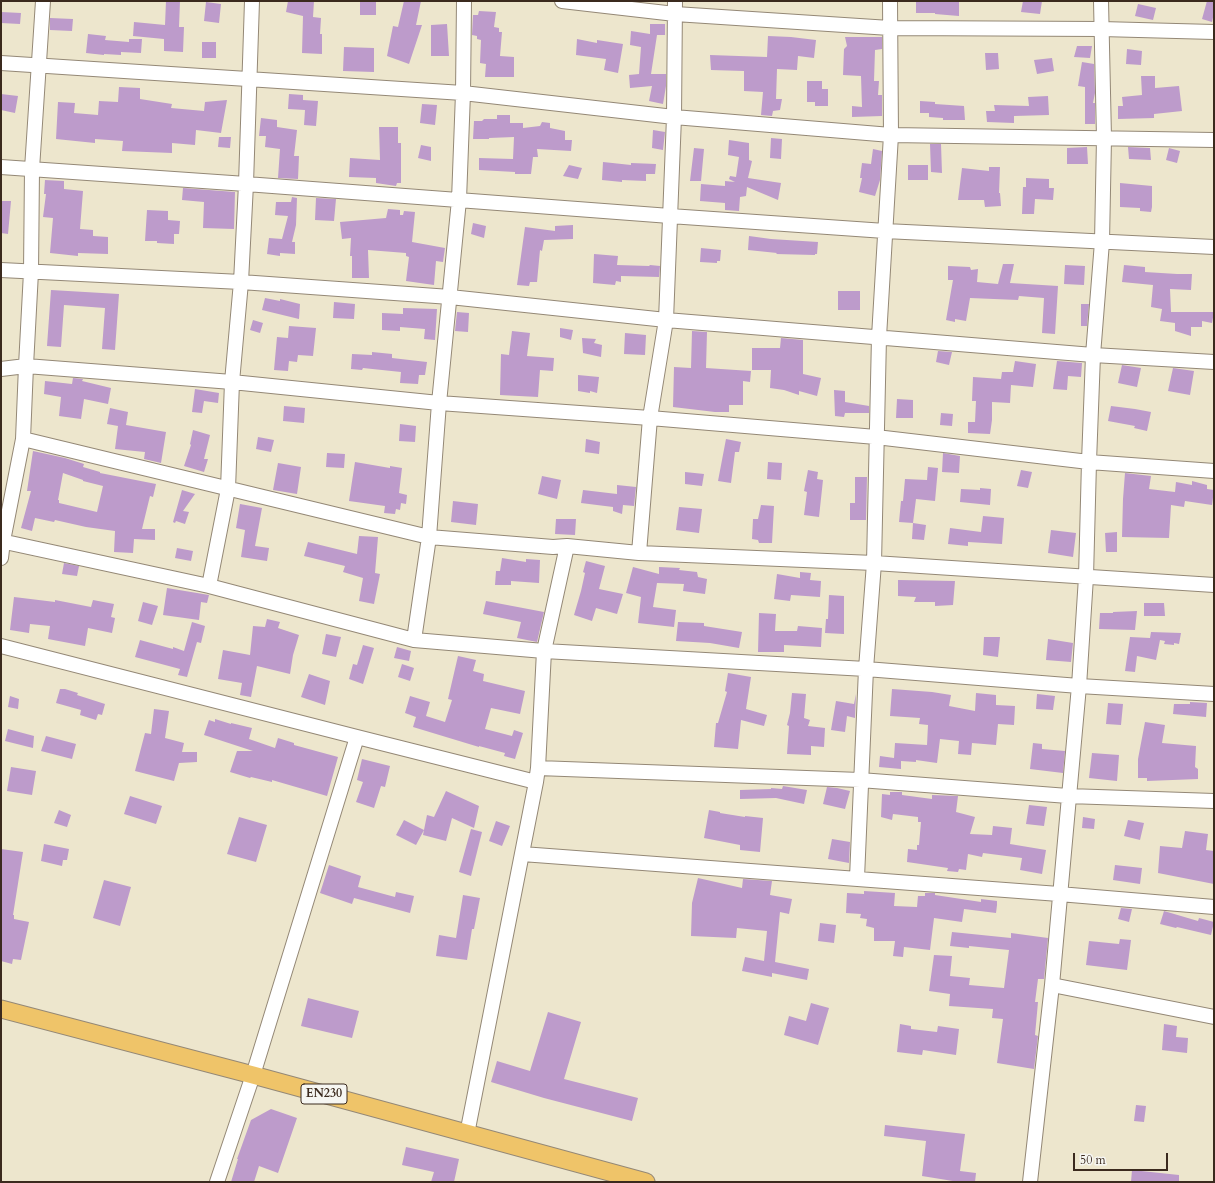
<!DOCTYPE html>
<style>
body{margin:0}
#map{position:relative;width:1215px;height:1183px;overflow:hidden;background:#ede6cd;font-family:Cardo,serif}
canvas{display:block}
.frame{position:absolute;inset:0;border:2px solid #3b2a1e;pointer-events:none}
.scale{position:absolute;left:1073px;top:1153px;width:95px;height:18px;box-sizing:border-box;border:2px solid #3b2a1e;border-top:0;padding-left:5px;font-size:12px;line-height:14px;white-space:nowrap;color:#3b2a1e;-webkit-text-stroke:3px #f6f6f2;paint-order:stroke}
</style>
<div id="map">
<canvas width="1215" height="1183"></canvas>
<div class="frame"></div>
<div class="scale">50 m</div>
</div>
<script>
const g = document.querySelector('canvas').getContext('2d');
g.lineJoin = 'round';
function fill(path, color) { g.fillStyle = color; g.fill(path, 'evenodd'); }
const toPath = rows => new Path2D(rows.map(r => 'M' + r).join(''));
function strokePath(path, color, width, dash) { g.strokeStyle = color; g.lineWidth = width; g.lineCap = dash ? 'butt' : 'round'; g.setLineDash(dash || []); g.stroke(path); }
function drawText(font, color, halo, rows, align = 'center') {
  g.font = font + ' Cardo,serif'; g.lineWidth = 3; g.setLineDash([]); g.textBaseline = 'middle'; g.strokeStyle = halo; g.fillStyle = color; for (const [text, x, y, turn = 0] of rows) {
    g.save(); g.translate(x, y); g.rotate((+turn || 0) * Math.PI / 180); g.textAlign = isNaN(turn) ? turn : align; if (halo) g.strokeText(text, 0, 0); g.fillText(text, 0, 0); g.restore();
  }
}
const building = toPath([
 [166,1,180,1,179,27,184,27,183,52,164,51,164,39,133,36,134,22,165,25],
 [288,1,314,1,313,17,321,18,320,34,322,34,322,54,302,53,303,16,286,12],
 [360,1,376,1,376,15,360,15],
 [404,1,421,1,416,25,422,25,409,64,387,56,393,26,398,27],
 [916,1,959,1,959,16,935,14,935,13,916,13],
 [1023,1,1042,1,1040,14,1021,12],
 [1207,1,1214,1,1214,13,1212,22,1202,19],
 [206,2,221,4,219,23,204,21],
 [1138,4,1156,8,1153,20,1135,16],
 [479,11,496,12,494,27,499,28,499,32,502,32,500,56,514,57,514,77,485,77,486,64,480,63,481,40,477,39,477,36,472,35,473,15,478,15],
 [1,12,21,13,20,24,1,23],
 [50,18,73,19,72,31,50,30],
 [447,24,449,56,431,56,431,25],
 [650,24,665,24,665,35,657,35,651,74,666,74,666,86,663,104,649,101,652,86,630,88,629,75,639,74,641,47,630,45,631,31,650,34],
 [88,34,106,36,105,40,129,42,129,39,142,39,141,53,121,52,121,55,104,54,104,55,86,53],
 [768,36,791,37,816,40,814,58,798,56,797,70,777,69,776,99,782,99,780,110,773,111,772,116,761,115,763,92,744,91,744,71,711,70,710,55,767,57],
 [845,37,882,37,882,49,875,50,874,81,879,81,878,95,882,95,882,116,852,117,852,106,862,107,861,76,843,75,844,49,847,46],
 [577,39,597,43,597,40,623,44,618,73,604,70,606,59,576,55],
 [202,42,216,42,216,58,202,58],
 [1077,46,1092,46,1090,58,1074,57],
 [344,47,374,48,374,72,343,71],
 [1127,49,1142,51,1141,65,1126,64],
 [985,53,998,53,999,69,986,70],
 [1052,58,1054,71,1037,74,1034,60],
 [1082,62,1094,64,1095,93,1093,103,1095,103,1095,124,1085,124,1085,87,1078,86],
 [1141,76,1155,76,1155,88,1179,86,1182,111,1154,114,1154,118,1118,119,1118,106,1123,106,1122,97,1142,95],
 [807,81,822,81,822,89,828,89,828,106,815,106,815,102,807,102],
 [119,87,140,88,140,99,172,104,171,108,204,111,205,102,227,100,221,133,196,130,195,145,172,143,172,153,122,151,123,141,95,139,95,143,56,139,58,102,75,103,74,113,98,115,99,101,118,102],
 [1,94,18,96,15,113,1,110],
 [289,94,303,95,303,100,318,101,316,126,304,125,305,110,288,109],
 [1048,96,1049,115,1014,116,1014,123,987,122,986,111,995,111,994,105,1029,106,1028,97],
 [920,101,935,102,935,104,964,106,965,120,943,120,943,118,929,117,929,113,920,113],
 [422,104,437,105,435,125,420,123],
 [497,115,510,115,510,123,523,123,523,128,540,126,542,122,550,123,550,128,565,131,565,140,572,140,571,151,537,149,538,157,533,157,531,174,515,174,515,172,479,170,479,158,513,159,514,137,489,138,489,139,473,139,474,121,482,121,484,119,497,119],
 [261,118,277,120,277,127,297,130,294,156,299,156,298,179,278,178,280,149,265,147,266,136,259,136],
 [379,127,398,127,398,143,401,143,401,183,397,183,396,186,376,183,376,178,349,177,350,158,380,160],
 [653,130,665,132,663,150,652,148],
 [219,137,231,137,230,148,218,147],
 [771,138,782,139,781,159,770,158],
 [729,140,749,143,749,160,752,161,748,178,781,183,778,200,747,187,746,196,740,197,739,211,725,210,725,203,700,201,701,184,725,186,725,181,735,182,729,179,730,176,736,177,739,157,728,155],
 [930,144,941,144,942,173,931,172],
 [421,145,431,147,431,161,418,158],
 [1087,147,1088,164,1067,164,1067,148],
 [1128,147,1150,148,1151,160,1129,159],
 [694,148,704,149,701,181,690,181],
 [1169,148,1180,151,1177,163,1166,160],
 [873,149,882,151,880,180,875,196,859,192,862,178,860,178,862,163,871,164],
 [603,162,631,165,631,163,656,164,655,174,646,174,646,181,622,180,622,182,602,180],
 [569,165,582,168,578,179,563,176],
 [908,165,928,165,928,180,908,180],
 [989,167,1000,167,999,193,1000,193,1001,206,985,207,984,200,958,200,962,168,989,171],
 [1026,178,1049,179,1049,188,1054,188,1053,200,1035,199,1034,214,1022,214,1023,187,1026,187],
 [45,180,64,181,64,189,83,191,80,229,93,230,93,236,108,237,108,254,78,253,78,256,50,253,53,218,43,217,46,194,44,194],
 [1120,183,1152,186,1152,207,1151,212,1140,211,1140,208,1120,207],
 [183,188,235,192,234,229,203,228,204,202,182,200],
 [292,197,297,198,296,225,292,242,295,242,295,254,280,253,280,256,267,254,269,238,282,239,288,216,275,215,276,202,291,202],
 [316,198,336,199,334,221,315,220],
 [1,201,11,201,8,234,1,233],
 [388,209,400,210,400,215,403,215,404,211,415,212,412,242,445,248,443,262,436,261,434,285,406,281,409,257,406,256,406,253,368,250,369,278,352,278,352,256,350,256,351,238,342,239,340,222,386,218],
 [147,210,168,211,168,220,180,221,179,234,174,234,174,244,157,243,157,241,145,241],
 [473,223,486,226,484,238,471,234],
 [573,225,573,239,544,240,542,251,540,250,537,282,530,282,529,286,517,285,525,227,555,231,555,226],
 [749,236,771,239,818,242,817,254,815,254,815,255,776,254,777,253,748,250],
 [701,248,721,250,720,261,717,261,717,263,700,262],
 [594,254,618,256,617,265,649,266,650,265,660,266,659,277,621,276,621,282,616,281,615,285,593,283],
 [1003,264,1014,264,1010,283,1058,286,1055,334,1042,333,1044,298,1019,296,1018,300,970,298,966,321,955,319,955,322,946,320,953,280,948,280,948,266,970,267,971,270,978,269,977,282,998,284],
 [1065,265,1085,266,1084,285,1064,284],
 [1124,265,1145,267,1145,272,1177,274,1192,274,1191,290,1170,289,1171,312,1214,312,1212,323,1202,321,1202,327,1191,327,1191,336,1175,331,1175,323,1160,321,1162,309,1151,307,1153,285,1122,282],
 [51,290,119,294,115,350,102,349,105,308,64,305,61,347,47,346],
 [838,291,860,291,860,310,838,310],
 [265,298,280,301,280,299,300,304,299,319,262,310],
 [334,302,355,304,354,319,333,318],
 [1081,304,1089,304,1087,326,1081,326],
 [403,308,437,309,435,340,424,339,425,329,400,327,400,331,382,330,382,313,403,314],
 [457,312,469,313,468,332,455,331],
 [253,320,263,323,260,333,250,330],
 [289,326,316,328,313,356,298,355,297,362,289,361,288,371,274,370,277,337,288,338],
 [560,328,573,330,571,340,560,337],
 [512,331,530,333,527,356,554,358,553,371,540,370,538,397,500,395,501,354,509,355],
 [692,331,707,332,706,368,751,371,750,382,743,381,743,405,729,405,729,412,715,412,673,407,674,367,691,368],
 [625,333,646,335,645,355,624,354],
 [582,338,596,339,594,343,602,345,601,357,583,353],
 [781,338,803,340,803,374,821,378,817,396,799,391,799,395,784,390,770,388,771,370,752,370,752,348,780,348],
 [938,351,952,352,949,365,936,362],
 [372,352,392,354,392,358,427,362,425,375,419,375,418,384,400,383,401,372,363,368,362,370,351,369,352,354,372,355],
 [1015,361,1036,364,1033,387,1011,385,1010,403,992,402,992,420,990,434,968,433,968,422,975,422,976,401,972,401,973,377,1001,379,1002,372,1013,372],
 [1057,361,1082,363,1081,377,1068,376,1067,390,1053,389],
 [1122,365,1141,368,1137,387,1118,383],
 [1173,368,1194,371,1190,395,1168,391],
 [578,375,599,377,597,393,590,391,590,393,578,391],
 [73,378,83,379,82,381,111,388,108,404,84,399,81,419,59,416,61,397,44,394,45,381,72,384],
 [195,389,219,393,218,403,204,401,202,413,192,412],
 [834,390,845,391,845,402,869,406,869,413,845,413,844,417,835,416],
 [897,399,913,400,913,418,896,418],
 [284,406,305,408,304,423,283,421],
 [1111,406,1135,409,1151,412,1147,431,1134,428,1135,426,1108,421],
 [110,408,128,412,126,425,166,432,161,463,144,459,145,452,115,449,118,426,107,424],
 [941,413,953,414,952,426,940,425],
 [400,424,416,426,415,442,399,441],
 [193,430,210,435,204,459,208,459,204,472,184,466,191,445,190,444],
 [258,437,274,440,271,452,256,449],
 [586,439,600,442,599,454,585,452],
 [726,439,741,442,739,452,735,452,731,483,718,481],
 [33,451,65,458,84,464,83,467,100,472,100,473,156,484,153,497,150,496,142,529,155,529,155,540,134,539,133,553,114,552,115,531,86,527,55,520,54,522,35,518,32,531,21,528,31,491,27,491],
 [63,473,83,480,83,481,103,486,97,512,59,503,59,500,58,500],
 [327,453,345,454,344,468,326,467],
 [943,453,960,456,959,473,942,472],
 [355,462,390,468,390,466,402,468,399,493,407,495,406,504,401,503,400,510,396,509,395,514,384,513,385,506,349,501],
 [768,462,782,463,781,480,767,479],
 [278,463,301,467,297,494,273,490],
 [928,467,938,468,935,501,916,499,913,523,899,522,901,501,903,501,905,479,927,480],
 [808,470,818,472,817,479,823,480,819,517,804,515,807,492,804,491],
 [1021,470,1032,472,1028,488,1017,486],
 [685,472,704,474,702,486,685,484],
 [1125,473,1151,476,1149,489,1175,492,1176,482,1192,485,1192,481,1207,485,1207,489,1214,490,1212,505,1185,501,1184,507,1171,505,1169,538,1122,537,1123,499],
 [542,476,561,480,557,499,538,494],
 [855,477,867,477,866,520,850,520,850,503,855,503],
 [617,485,636,487,634,506,623,505,622,514,613,511,613,507,581,503,583,490,617,494],
 [980,488,991,489,990,505,960,502,961,489,980,490],
 [182,490,195,494,183,511,189,512,185,524,176,521,175,523,173,522],
 [453,501,478,504,476,525,451,522],
 [240,504,262,508,255,546,269,548,267,561,241,557,245,530,236,528],
 [761,505,774,506,772,543,759,543,758,540,752,539,753,519,758,519],
 [679,507,702,509,699,533,676,530],
 [983,516,1004,518,1002,544,968,542,968,546,948,544,950,528,981,532],
 [556,519,576,519,575,535,555,534],
 [913,523,926,525,924,540,912,539],
 [1051,530,1076,533,1073,557,1048,553],
 [1117,532,1117,552,1106,552,1105,533],
 [359,536,378,537,375,573,380,574,374,604,359,601,363,578,343,572,345,566,304,556,308,542,357,554],
 [177,548,193,551,191,561,175,558],
 [502,558,526,562,526,559,540,560,539,583,511,581,511,585,495,585,496,571,500,571],
 [586,561,605,566,599,589,623,594,617,614,596,608,592,621,574,615,581,591,585,573,583,572],
 [64,563,79,566,77,576,62,574],
 [633,567,659,574,659,567,680,568,679,570,697,572,698,577,707,579,705,594,683,591,684,584,657,583,653,607,676,610,674,627,638,623,641,597,626,593],
 [800,572,811,573,810,580,821,581,820,597,791,595,790,601,774,599,777,574,800,578],
 [898,580,955,581,953,605,935,606,935,602,914,602,916,597,898,596],
 [167,588,209,595,207,603,201,602,199,620,163,615],
 [829,595,844,596,844,634,825,633,826,619,828,619],
 [14,597,55,602,55,600,91,607,93,600,114,604,111,617,115,618,112,633,88,628,85,646,48,639,50,626,30,624,29,633,10,630],
 [486,601,544,612,537,642,517,638,521,622,483,614],
 [143,602,158,606,152,625,138,621],
 [1144,603,1164,603,1165,616,1144,616],
 [1137,611,1135,630,1099,629,1100,613,1113,613,1113,612],
 [759,613,776,614,775,631,797,631,798,626,822,628,821,647,784,645,784,652,758,652],
 [267,619,280,622,278,628,299,635,293,655,290,674,257,666,251,697,240,695,242,683,218,679,223,650,250,655,253,626,265,627],
 [192,622,205,626,201,643,197,642,187,677,178,675,180,669,135,657,140,640,173,649,173,647,184,651],
 [678,622,704,623,704,626,742,632,739,648,710,643,676,641],
 [1151,632,1181,633,1179,644,1174,643,1174,645,1164,644,1165,641,1160,640,1156,660,1137,656,1135,672,1125,671,1130,637,1150,638],
 [326,634,341,637,336,657,322,654],
 [984,637,1000,637,998,657,983,655],
 [1048,639,1073,643,1071,662,1046,660],
 [363,645,374,648,363,684,349,679,353,664,357,665],
 [397,647,411,651,409,661,394,658],
 [458,656,476,660,473,671,484,674,483,681,525,691,520,714,491,708,485,729,512,736,514,730,523,733,515,759,504,756,505,753,479,746,479,747,413,727,416,717,405,713,410,696,430,702,426,716,445,722,452,700,448,699],
 [402,664,414,668,410,681,398,677],
 [728,673,751,677,746,709,767,715,764,726,741,720,738,749,714,747,716,723,718,723,727,692,725,691],
 [309,674,330,681,325,705,301,697],
 [60,689,65,689,78,693,77,695,105,704,102,715,98,714,96,720,80,715,81,710,56,703],
 [892,689,932,692,951,695,949,706,975,711,976,693,996,695,996,705,1015,706,1014,725,998,724,996,745,972,743,971,755,958,754,959,741,940,739,937,763,916,760,916,762,901,761,901,769,879,767,880,756,894,758,895,743,927,745,928,725,919,724,920,718,890,716],
 [792,693,806,694,804,718,810,720,808,726,825,728,824,747,811,746,811,755,787,754,789,726,787,725,790,713],
 [856,694,855,718,847,716,845,732,831,730,836,701,854,704],
 [1037,694,1055,696,1053,710,1036,709],
 [10,696,19,699,18,709,8,707],
 [1190,702,1207,703,1206,717,1173,714,1174,704,1190,704],
 [1108,703,1123,704,1121,725,1106,724],
 [154,709,169,711,165,738,184,743,182,752,197,752,197,762,179,763,174,781,135,771,145,733,151,734],
 [215,719,231,724,231,723,252,728,249,739,275,748,278,738,294,743,294,745,338,757,327,796,272,780,272,782,251,777,250,778,230,772,237,751,253,751,204,735,209,720,215,722],
 [1145,722,1165,725,1162,743,1196,746,1195,767,1198,769,1198,779,1147,781,1147,778,1138,778,1138,759],
 [8,729,34,736,33,748,5,741],
 [46,736,76,744,72,759,41,751],
 [1033,743,1042,744,1042,749,1065,751,1063,773,1030,769],
 [1092,753,1119,755,1117,781,1089,778],
 [362,759,390,766,385,787,381,786,374,808,356,802,363,782,357,780],
 [11,767,36,771,32,795,7,791],
 [783,786,807,790,804,804,776,798,740,799,740,790,771,789,771,788,782,789],
 [827,787,837,788,850,791,845,809,823,804],
 [446,791,479,806,474,828,452,818,446,841,423,835,427,815,434,817],
 [890,792,902,792,902,795,932,799,932,795,958,796,956,812,975,817,970,834,992,835,993,826,1012,828,1010,844,1046,850,1042,874,1020,870,1022,858,983,853,982,857,968,854,966,870,959,869,958,872,947,871,948,868,907,862,908,849,917,850,917,845,919,845,921,822,918,822,918,817,893,814,892,820,881,817,882,794,890,795],
 [130,796,162,806,156,824,124,814],
 [1029,805,1047,807,1044,826,1026,824],
 [59,810,71,815,67,827,54,823],
 [709,810,720,812,720,813,745,817,745,816,763,818,760,852,740,850,740,845,704,838],
 [239,817,267,825,256,862,227,854],
 [1083,817,1095,819,1094,829,1082,828],
 [404,820,424,830,416,845,396,835],
 [1128,820,1144,823,1140,840,1124,836],
 [496,821,510,826,502,846,489,841],
 [471,829,482,832,471,876,459,872],
 [1185,831,1208,834,1206,850,1214,851,1214,884,1158,873,1160,846,1182,848],
 [832,839,850,842,849,863,828,859],
 [44,844,69,849,67,860,63,860,62,866,41,861],
 [1,849,23,852,13,915,14,915,14,919,29,922,21,960,13,959,12,964,1,961],
 [329,865,361,876,358,887,395,897,396,892,414,896,410,913,354,898,352,904,320,893],
 [1115,865,1142,868,1140,884,1113,880],
 [698,878,742,888,743,879,772,881,770,895,792,899,789,914,780,912,775,962,809,969,807,980,772,973,772,977,742,971,745,957,764,961,767,931,737,928,736,938,691,936,692,903],
 [104,880,131,887,120,926,93,918],
 [864,891,895,893,894,906,917,907,918,896,925,896,925,893,935,893,935,895,981,902,981,899,997,901,997,905,996,913,964,909,962,922,934,918,930,950,904,947,903,957,893,956,895,941,874,941,874,928,866,926,867,919,860,918,861,914,846,913,847,893,864,894],
 [463,895,480,898,474,929,472,929,467,960,436,956,439,935,456,938],
 [1121,908,1132,909,1129,922,1118,919],
 [1164,911,1198,921,1199,918,1214,922,1211,935,1177,927,1176,928,1160,924],
 [820,923,836,925,834,943,818,941],
 [952,932,1011,938,1011,933,1048,938,1044,979,1038,979,1035,1002,1038,1002,1035,1035,1038,1036,1034,1069,997,1063,1003,1019,992,1018,993,1009,949,1006,950,994,929,991,934,955,952,956,950,976,970,978,969,985,1004,988,1009,950,969,946,969,948,950,946],
 [1120,939,1131,940,1127,970,1086,965,1089,941,1119,944],
 [308,998,359,1011,352,1038,301,1026],
 [811,1003,829,1008,818,1045,784,1035,789,1016,806,1021],
 [548,1012,581,1022,564,1079,638,1098,632,1121,544,1098,491,1082,497,1061,530,1071],
 [900,1024,911,1026,911,1029,937,1032,938,1026,959,1029,956,1055,923,1050,922,1055,897,1052],
 [1164,1024,1177,1026,1176,1037,1188,1038,1187,1053,1162,1050],
 [1136,1105,1146,1106,1144,1122,1134,1121],
 [271,1109,297,1118,278,1173,259,1166,254,1182,231,1182,238,1159,237,1159,251,1120],
 [885,1125,965,1134,960,1171,976,1173,975,1182,959,1182,922,1176,926,1141,884,1136],
 [406,1147,459,1159,454,1182,431,1182,434,1172,402,1165],
 [1132,1170,1179,1175,1179,1182,1131,1182]
]);
const minor = toPath([
 [562,1,675,14,890,28,1101,29,1214,32],
 [1,63,463,93,674,117,891,135,1214,140],
 [1,167,246,184,670,216,885,231,1214,247],
 [1,270,241,282,450,297,666,320,1093,355,1214,362],
 [1,369,26,366,232,382,439,403,650,418,876,437,1089,462,1214,471],
 [23,439,429,537,553,547,567,546,639,553,874,563,1214,585],
 [1,541,209,586,414,640,544,651,866,669,1079,686,1214,694],
 [639,553,650,418,666,320,674,117,675,1],
 [1,558,3,541,23,439,26,366,31,272,32,169,43,1],
 [209,586,228,489,232,382,241,282,246,184,252,1],
 [414,640,429,537,439,403,459,200,463,93,464,1],
 [1,646,357,737,536,782],
 [538,768,860,780,1068,796,1214,801],
 [522,854,1059,894,1214,907],
 [857,878,866,669,874,563,879,337,891,135,890,1],
 [1052,985,1214,1017],
 [467,1134,536,782,538,768,544,651,567,546],
 [217,1182,253,1075,357,737],
 [1030,1182,1052,985,1079,686,1086,577,1089,462,1093,355,1102,242,1104,138,1101,1]
]);
const major = toPath([
 [1,1009,253,1075,646,1182]
]);
const shields = [
 [324,1094,46]
];
const shieldNames = [
 ["EN230",324,1094]
];
fill(building, '#bd9bcb');
strokePath(minor, '#948876', 16);
strokePath(major, '#948876', 19);
strokePath(minor, '#fff', 14);
strokePath(major, '#efc469', 17);
for (const [x, y, w] of shields) { const box = new Path2D(); box.roundRect(x - w / 2, y - 10, w, 20, 3); g.fillStyle = '#f6f6f2'; g.fill(box); strokePath(box, '#3b2a1e', 1); }
drawText('bold 12px', '#3b2a1e', null, shieldNames);
</script>
